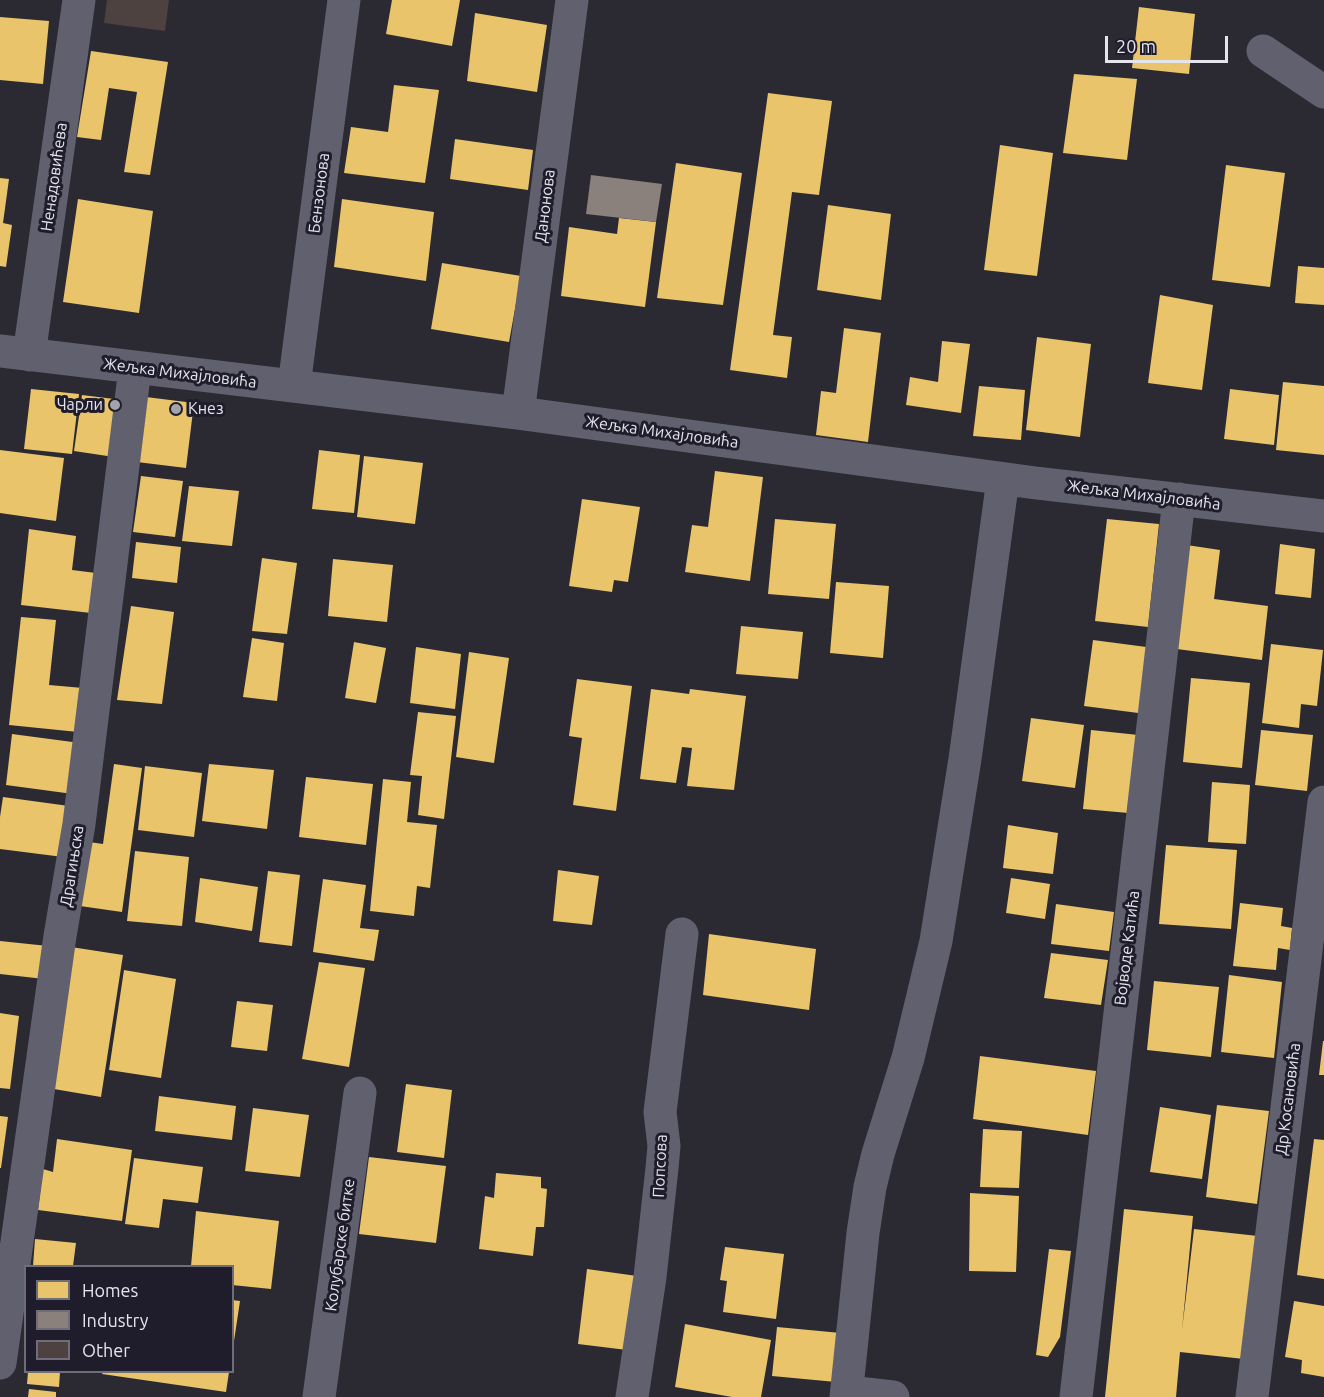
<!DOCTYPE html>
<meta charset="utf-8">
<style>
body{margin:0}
#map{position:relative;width:1324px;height:1397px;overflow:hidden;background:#2b2a32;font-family:Ubuntu,sans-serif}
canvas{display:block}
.legend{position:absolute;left:24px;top:1265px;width:210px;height:108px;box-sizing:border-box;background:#1f1d2b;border:2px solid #6e6d79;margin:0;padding:8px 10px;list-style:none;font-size:18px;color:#e4e4ed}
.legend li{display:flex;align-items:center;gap:12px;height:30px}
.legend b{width:30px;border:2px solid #6e6d79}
.scale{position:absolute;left:1105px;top:36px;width:123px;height:27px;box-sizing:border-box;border:3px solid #e4e4ed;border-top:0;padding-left:8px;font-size:18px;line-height:21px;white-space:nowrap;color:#e4e4ed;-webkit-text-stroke:4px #1f1d2b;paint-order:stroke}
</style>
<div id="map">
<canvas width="1324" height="1397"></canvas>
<ul class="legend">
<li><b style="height:16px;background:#e9c46a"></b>Homes</li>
<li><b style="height:16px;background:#8a817c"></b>Industry</li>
<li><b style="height:16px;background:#4d423f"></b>Other</li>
</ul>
<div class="scale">20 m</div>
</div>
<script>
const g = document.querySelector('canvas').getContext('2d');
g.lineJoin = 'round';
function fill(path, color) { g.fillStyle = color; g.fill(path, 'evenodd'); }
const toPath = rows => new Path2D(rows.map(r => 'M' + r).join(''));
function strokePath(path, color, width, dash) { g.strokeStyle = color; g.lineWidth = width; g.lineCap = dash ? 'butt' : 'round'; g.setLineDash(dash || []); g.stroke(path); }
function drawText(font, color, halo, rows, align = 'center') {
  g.font = font + ' Ubuntu,sans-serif'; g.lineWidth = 6; g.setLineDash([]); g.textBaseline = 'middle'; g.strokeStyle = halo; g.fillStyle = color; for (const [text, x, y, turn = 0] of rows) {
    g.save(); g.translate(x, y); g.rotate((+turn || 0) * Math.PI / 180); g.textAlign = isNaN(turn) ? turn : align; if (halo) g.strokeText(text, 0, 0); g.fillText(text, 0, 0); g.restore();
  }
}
const homes = toPath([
 [392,0,460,0,452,46,386,34],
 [1139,7,1195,14,1189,74,1132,68],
 [475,13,547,25,537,92,467,81],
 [0,17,49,21,43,84,0,80],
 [91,51,168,62,150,175,124,172,137,92,109,88,101,140,77,137],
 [1074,74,1137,79,1127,160,1063,153],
 [394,85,439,90,425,183,344,173,351,127,388,132],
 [768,93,832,101,819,195,792,192,773,335,792,337,787,378,730,370],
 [455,139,533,150,528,190,450,179],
 [1000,145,1053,153,1037,276,984,270],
 [676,163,742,173,723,305,657,298],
 [1226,165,1285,173,1270,287,1212,280],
 [0,178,9,179,3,223,12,225,6,267,0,266],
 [78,199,153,211,139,313,63,302],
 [342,199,434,212,426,281,334,267],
 [828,205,891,214,881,300,817,290],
 [619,218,656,222,645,307,561,296,569,227,617,234],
 [442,263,521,276,509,342,431,329],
 [1298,266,1324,268,1324,305,1295,303],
 [1160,295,1213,305,1202,390,1148,383],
 [844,328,881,333,868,442,816,435,821,391,836,393],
 [1037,337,1091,344,1080,437,1026,430],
 [942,341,970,344,961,413,906,405,910,377,938,382],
 [1283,382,1324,386,1324,455,1276,450],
 [979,386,1025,390,1021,440,973,436],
 [31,389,79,394,72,454,24,449],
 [1230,389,1279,395,1274,445,1224,439],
 [82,395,122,400,114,457,74,451],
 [146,397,194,403,186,468,137,462],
 [0,450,64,458,56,521,0,513],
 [319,450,360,455,354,513,312,509],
 [364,456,423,463,415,524,357,517],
 [715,471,763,477,750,581,685,572,692,525,708,527],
 [141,476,183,481,175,537,133,532],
 [189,486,239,491,232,546,182,541],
 [582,499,640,507,628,582,614,580,612,592,569,586],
 [775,519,836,524,829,599,768,594],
 [1107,519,1159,524,1148,627,1095,621],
 [29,529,76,536,72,570,96,573,91,613,21,605],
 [136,542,181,547,177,583,132,578],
 [1180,544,1220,550,1214,599,1268,606,1262,660,1169,648],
 [1280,544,1315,549,1311,598,1275,594],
 [262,558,297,563,287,634,252,631],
 [333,559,393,565,387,622,328,616],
 [836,582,889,586,883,658,830,653],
 [131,606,174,612,162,704,117,700],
 [21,617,56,620,49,685,83,688,78,732,9,725],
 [741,626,803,632,798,679,736,674],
 [252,638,284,643,277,701,243,697],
 [1093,640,1154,648,1146,714,1084,706],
 [354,642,386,648,376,703,345,698],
 [1271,644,1323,650,1317,706,1301,704,1299,728,1262,723],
 [416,647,461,654,455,709,410,703],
 [469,652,509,658,494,763,456,757],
 [1191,678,1250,683,1242,768,1183,762],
 [577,679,632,686,616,811,573,805,582,738,569,736],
 [651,689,689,694,690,689,746,696,734,790,687,786,692,748,682,747,676,783,640,779],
 [418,712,456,716,444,819,418,815,422,776,410,775],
 [1031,718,1084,725,1075,788,1022,781],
 [1091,730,1148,736,1140,814,1083,809],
 [1261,730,1313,735,1307,791,1255,785],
 [12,734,80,743,73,794,6,785],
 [114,764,142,768,122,912,80,906,89,842,103,844],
 [209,764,274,770,267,829,202,821],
 [145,766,202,773,194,837,138,830],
 [306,777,373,784,366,845,299,837],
 [383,779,411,782,407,822,437,825,430,888,417,886,414,916,370,911],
 [1212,782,1250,785,1246,844,1208,842],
 [3,797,69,806,63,857,0,849,0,817],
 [1008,825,1058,833,1053,874,1003,868],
 [1166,845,1237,850,1231,929,1159,924],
 [135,851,189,857,182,926,127,921],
 [558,870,599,876,592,925,553,921],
 [268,871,300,875,292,946,259,942],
 [200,878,258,887,252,931,195,922],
 [1011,878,1050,884,1045,919,1006,913],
 [323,879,366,885,360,928,379,930,374,961,313,952],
 [1240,903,1283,908,1281,926,1292,928,1290,950,1278,948,1276,970,1233,966],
 [1056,904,1114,912,1109,951,1051,944],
 [709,934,816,949,809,1010,703,995],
 [0,941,48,946,44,979,0,974],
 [71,947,123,955,101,1097,48,1088],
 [1051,953,1108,960,1101,1005,1044,998],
 [319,962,365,968,349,1067,302,1059],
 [124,970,176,979,161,1078,109,1070],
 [1229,975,1282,982,1274,1058,1221,1052],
 [1154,981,1219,987,1211,1057,1147,1050],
 [237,1001,273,1005,267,1051,231,1047],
 [0,1013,19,1016,10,1089,0,1088],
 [1323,1041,1324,1041,1324,1075,1319,1075],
 [980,1056,1096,1071,1088,1135,973,1119],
 [406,1084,452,1090,444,1158,397,1152],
 [159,1096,236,1106,232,1140,155,1131],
 [1217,1105,1269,1111,1257,1204,1206,1197],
 [1160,1107,1211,1115,1202,1179,1150,1172],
 [253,1108,309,1115,300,1177,245,1171],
 [0,1116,8,1117,1,1168,0,1168],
 [983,1129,1022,1131,1019,1188,980,1187],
 [57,1139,132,1150,122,1221,38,1210,43,1169,53,1172],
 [1314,1139,1324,1140,1324,1279,1297,1275],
 [369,1157,446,1166,436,1243,359,1234],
 [134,1158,203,1167,198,1203,163,1199,159,1228,125,1224],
 [496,1173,541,1177,541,1188,547,1189,544,1227,536,1227,533,1256,479,1249,485,1196,494,1198],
 [970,1193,1019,1196,1016,1272,969,1271],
 [1124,1209,1193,1216,1182,1330,1194,1229,1258,1236,1244,1359,1180,1352,1176,1397,1105,1397],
 [196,1211,279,1221,271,1289,232,1285,232,1266,191,1266],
 [35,1239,76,1243,73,1266,33,1266],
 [725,1247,784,1254,776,1319,723,1312,727,1281,720,1280],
 [1049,1249,1071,1251,1060,1337,1048,1357,1036,1355],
 [587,1269,637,1276,627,1350,578,1344],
 [232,1300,240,1301,234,1341,232,1341],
 [1294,1301,1324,1306,1324,1377,1301,1373,1302,1360,1285,1357],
 [685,1324,771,1340,761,1397,732,1397,675,1387],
 [777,1327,841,1333,836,1382,772,1376],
 [28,1372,60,1372,59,1387,27,1384],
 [103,1372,229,1372,226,1392,102,1374],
 [29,1389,56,1392,56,1397,28,1397]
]);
const industry = toPath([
 [591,175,662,184,656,222,586,214]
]);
const building = toPath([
 [107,0,169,0,165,31,104,23]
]);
const minor = toPath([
 [1263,51,1324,92],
 [0,351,518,413,1036,483,1324,516],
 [29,355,79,0],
 [294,386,344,0],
 [518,413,572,0],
 [0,1363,60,936,79,824,135,368],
 [848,1392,893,1397],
 [319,1397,360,1093],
 [632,1397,650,1277,662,1168,664,1146,660,1112,682,934],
 [846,1397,863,1233,870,1187,878,1154,908,1058,936,941,965,759,1003,479],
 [1076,1397,1179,499],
 [1252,1397,1324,802]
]);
const markers = [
 [115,405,6,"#a3a3ac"],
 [176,409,6,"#a3a3ac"]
];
const streetNames = [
 ["Ненадовићева",54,177,-82],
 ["Бензонова",319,193,-83],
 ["Данонова",545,206,-83],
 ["Жељка Михајловића",180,373,7],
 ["Жељка Михајловића",662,432,8],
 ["Жељка Михајловића",1144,495,7],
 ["Драгињска",72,866,-81],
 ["Војводе Катића",1127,948,-83],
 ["Др Косановића",1288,1099,-83],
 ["Попсова",660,1166,-87],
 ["Колубарске битке",340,1245,-82]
];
const poiNames = [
 ["Чарли",103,405],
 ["Кнез",188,409,"left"]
];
fill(homes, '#e9c46a');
fill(industry, '#8a817c');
fill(building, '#4d423f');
strokePath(minor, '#61606e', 33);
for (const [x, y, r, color] of markers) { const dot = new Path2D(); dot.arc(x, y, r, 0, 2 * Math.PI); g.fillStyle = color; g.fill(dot); strokePath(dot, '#1f1d2b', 2); }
drawText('16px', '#e4e4ed', '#1f1d2b', streetNames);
drawText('16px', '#e4e4ed', '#1f1d2b', poiNames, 'right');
</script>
